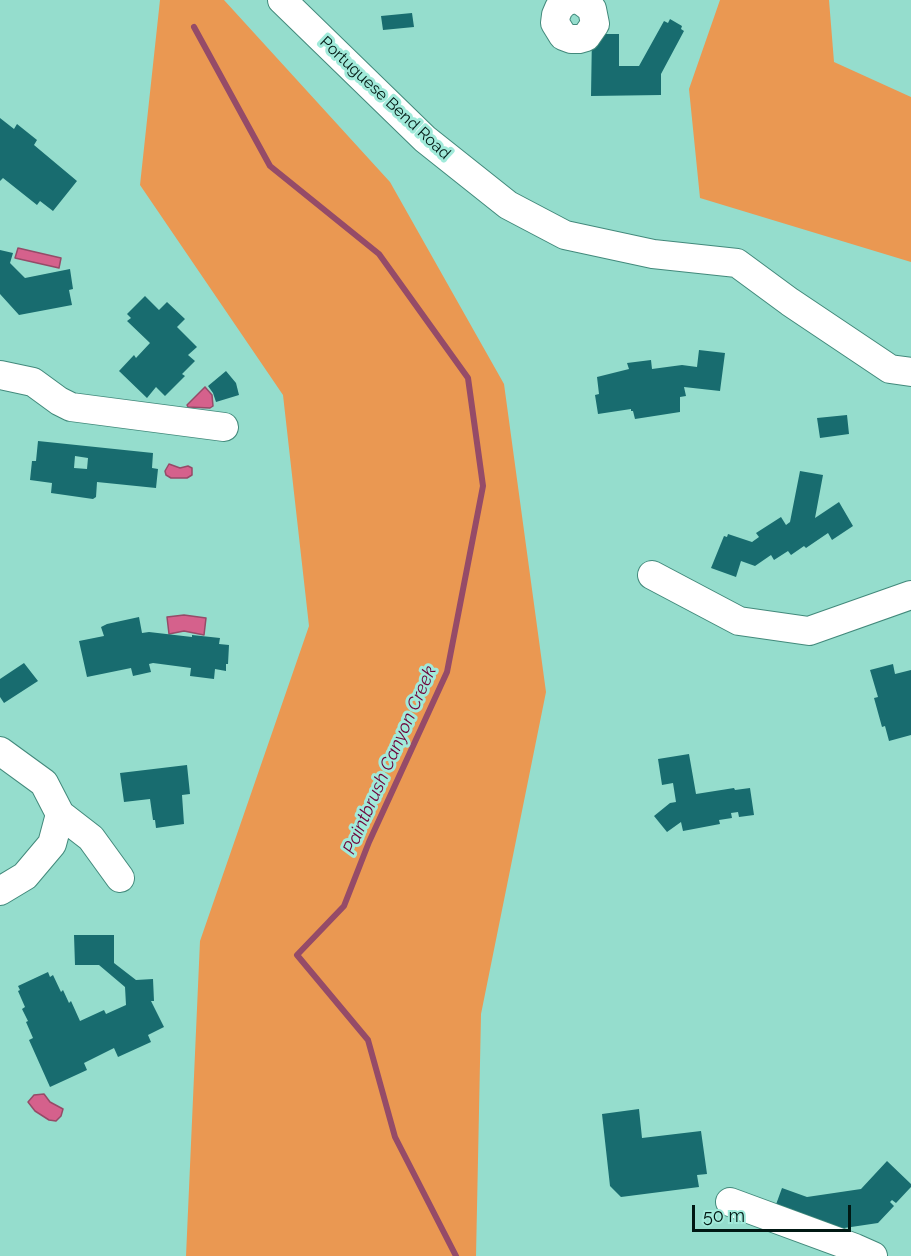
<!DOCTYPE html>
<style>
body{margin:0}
#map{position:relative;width:911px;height:1256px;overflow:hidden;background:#95ddcd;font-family:Raleway,sans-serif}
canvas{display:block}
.scale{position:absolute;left:692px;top:1205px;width:159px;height:27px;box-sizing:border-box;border:3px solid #001813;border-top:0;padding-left:8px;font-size:18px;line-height:21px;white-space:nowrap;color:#001813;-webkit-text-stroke:4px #a1eada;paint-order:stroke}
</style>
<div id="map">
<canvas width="911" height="1256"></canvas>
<div class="scale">50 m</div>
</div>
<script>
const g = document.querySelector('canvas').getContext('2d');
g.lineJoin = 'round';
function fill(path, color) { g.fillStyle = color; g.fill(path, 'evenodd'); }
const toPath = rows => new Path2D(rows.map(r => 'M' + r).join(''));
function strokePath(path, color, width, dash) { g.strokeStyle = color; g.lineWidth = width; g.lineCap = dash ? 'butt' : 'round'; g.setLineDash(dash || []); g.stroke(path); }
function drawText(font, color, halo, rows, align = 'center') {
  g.font = font + ' Raleway,sans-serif'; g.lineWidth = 6; g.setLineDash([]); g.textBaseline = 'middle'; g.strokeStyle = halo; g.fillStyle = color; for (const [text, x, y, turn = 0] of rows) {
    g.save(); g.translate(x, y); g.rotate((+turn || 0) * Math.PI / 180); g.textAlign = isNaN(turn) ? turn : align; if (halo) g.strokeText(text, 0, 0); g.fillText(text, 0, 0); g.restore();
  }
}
const green = toPath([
 [160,0,224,0,390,182,504,384,546,692,481,1014,476,1256,186,1256,200,941,309,626,283,395,140,185],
 [720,0,829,0,834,62,911,97,911,262,700,198,689,89]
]);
const water = toPath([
 [18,248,61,258,59,268,15,258,18,248],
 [205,387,212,395,213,406,210,408,188,407,187,405,205,387],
 [169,464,180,468,188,466,192,468,192,475,187,478,171,478,166,475,165,471,169,464],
 [184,615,206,618,204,635,184,631,169,634,167,617,184,615],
 [44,1094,50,1102,63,1109,61,1116,56,1121,49,1120,35,1111,28,1102,34,1095,44,1094]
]);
const stream = toPath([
 [194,27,270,166,379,254,468,378,483,486,447,672,369,842,344,906,297,955,368,1040,395,1137,456,1256]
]);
const building = toPath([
 [412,13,414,27,383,30,381,16],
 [670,19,682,26,681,29,684,31,661,74,661,95,591,96,592,34,619,34,619,66,639,66,664,21,668,23],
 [0,118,14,129,17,124,37,140,34,145,77,181,53,211,40,201,37,205,3,178,0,181],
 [0,250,13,253,10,263,25,278,70,269,73,289,69,290,72,305,19,315,0,294],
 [145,296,159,310,167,302,185,319,177,327,197,347,188,355,195,361,182,374,185,376,165,396,156,387,147,398,119,371,134,355,136,358,150,343,127,321,131,318,127,314],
 [699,350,725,353,720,391,684,387,686,396,680,397,680,412,635,419,633,411,631,411,631,409,598,414,595,395,599,394,597,377,629,369,627,363,651,360,652,369,682,365,697,367],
 [226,371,236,383,239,395,216,402,213,393,208,386],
 [847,415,849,434,820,438,817,418],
 [38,441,153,453,152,468,158,469,156,488,97,482,96,497,93,499,51,493,52,483,30,480,32,461,36,461],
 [75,456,88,458,87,469,74,468],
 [800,471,823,475,815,518,839,502,853,526,832,540,828,533,806,548,804,546,791,555,788,551,774,560,771,555,755,566,741,561,736,577,711,568,724,536,727,537,728,534,752,542,759,537,756,533,781,517,786,525,790,522],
 [139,617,142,633,149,632,192,637,192,635,220,638,219,644,229,645,228,664,226,664,226,671,215,669,214,679,190,676,191,668,153,663,149,664,151,672,133,676,131,668,87,677,79,641,104,636,101,627,107,624],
 [24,663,38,681,4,703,0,697,0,679],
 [893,664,895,674,911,670,911,735,889,741,885,726,882,727,874,698,878,697,870,670],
 [689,754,696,794,734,788,735,790,750,788,754,815,739,817,738,812,731,813,732,818,719,820,720,824,683,831,681,822,667,832,654,816,670,803,676,802,673,783,662,785,658,759],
 [187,765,190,794,182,795,184,824,156,828,155,820,153,820,150,799,124,802,120,773],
 [74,935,114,935,114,963,136,980,153,979,154,1001,151,1001,164,1027,148,1035,151,1042,118,1057,114,1048,84,1063,87,1070,50,1087,29,1040,33,1038,26,1022,28,1021,22,1009,25,1007,18,991,20,990,18,986,48,972,50,977,53,975,61,992,63,990,69,1003,71,1001,80,1021,104,1010,106,1014,126,1005,125,987,99,965,75,965],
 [639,1109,642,1138,701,1131,707,1174,697,1175,699,1187,621,1197,610,1186,602,1114],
 [887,1161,911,1184,911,1187,896,1203,892,1200,890,1202,894,1206,878,1223,831,1230,774,1210,782,1188,807,1197,861,1189]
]);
const minor = toPath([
 [282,0,425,139,508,205,565,235,653,254,737,263,790,302,890,369,911,372],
 [571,0,565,2,559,8,556,15,555,23,563,36,571,39,579,39,586,37,595,24,592,9,580,0],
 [0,375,33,382,59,401,71,407,224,427],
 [652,575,739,621,809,631,911,595],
 [0,751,44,783,60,814,52,844,25,876,0,891],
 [60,814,91,838,120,878],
 [730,1202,855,1248,873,1256]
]);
const streetNames = [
 ["Portuguese Bend Road",385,98,43]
];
const waterNames = [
 ["Paintbrush Canyon Creek",390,760,-66]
];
fill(green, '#ea9852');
fill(water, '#d5618c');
strokePath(water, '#954b68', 1.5);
strokePath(stream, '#954b68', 6);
fill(building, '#186c6f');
strokePath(minor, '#42897b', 30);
strokePath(minor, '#fff', 28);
drawText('16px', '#001813', '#a1eada', streetNames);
drawText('italic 18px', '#700039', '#a1eada', waterNames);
</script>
